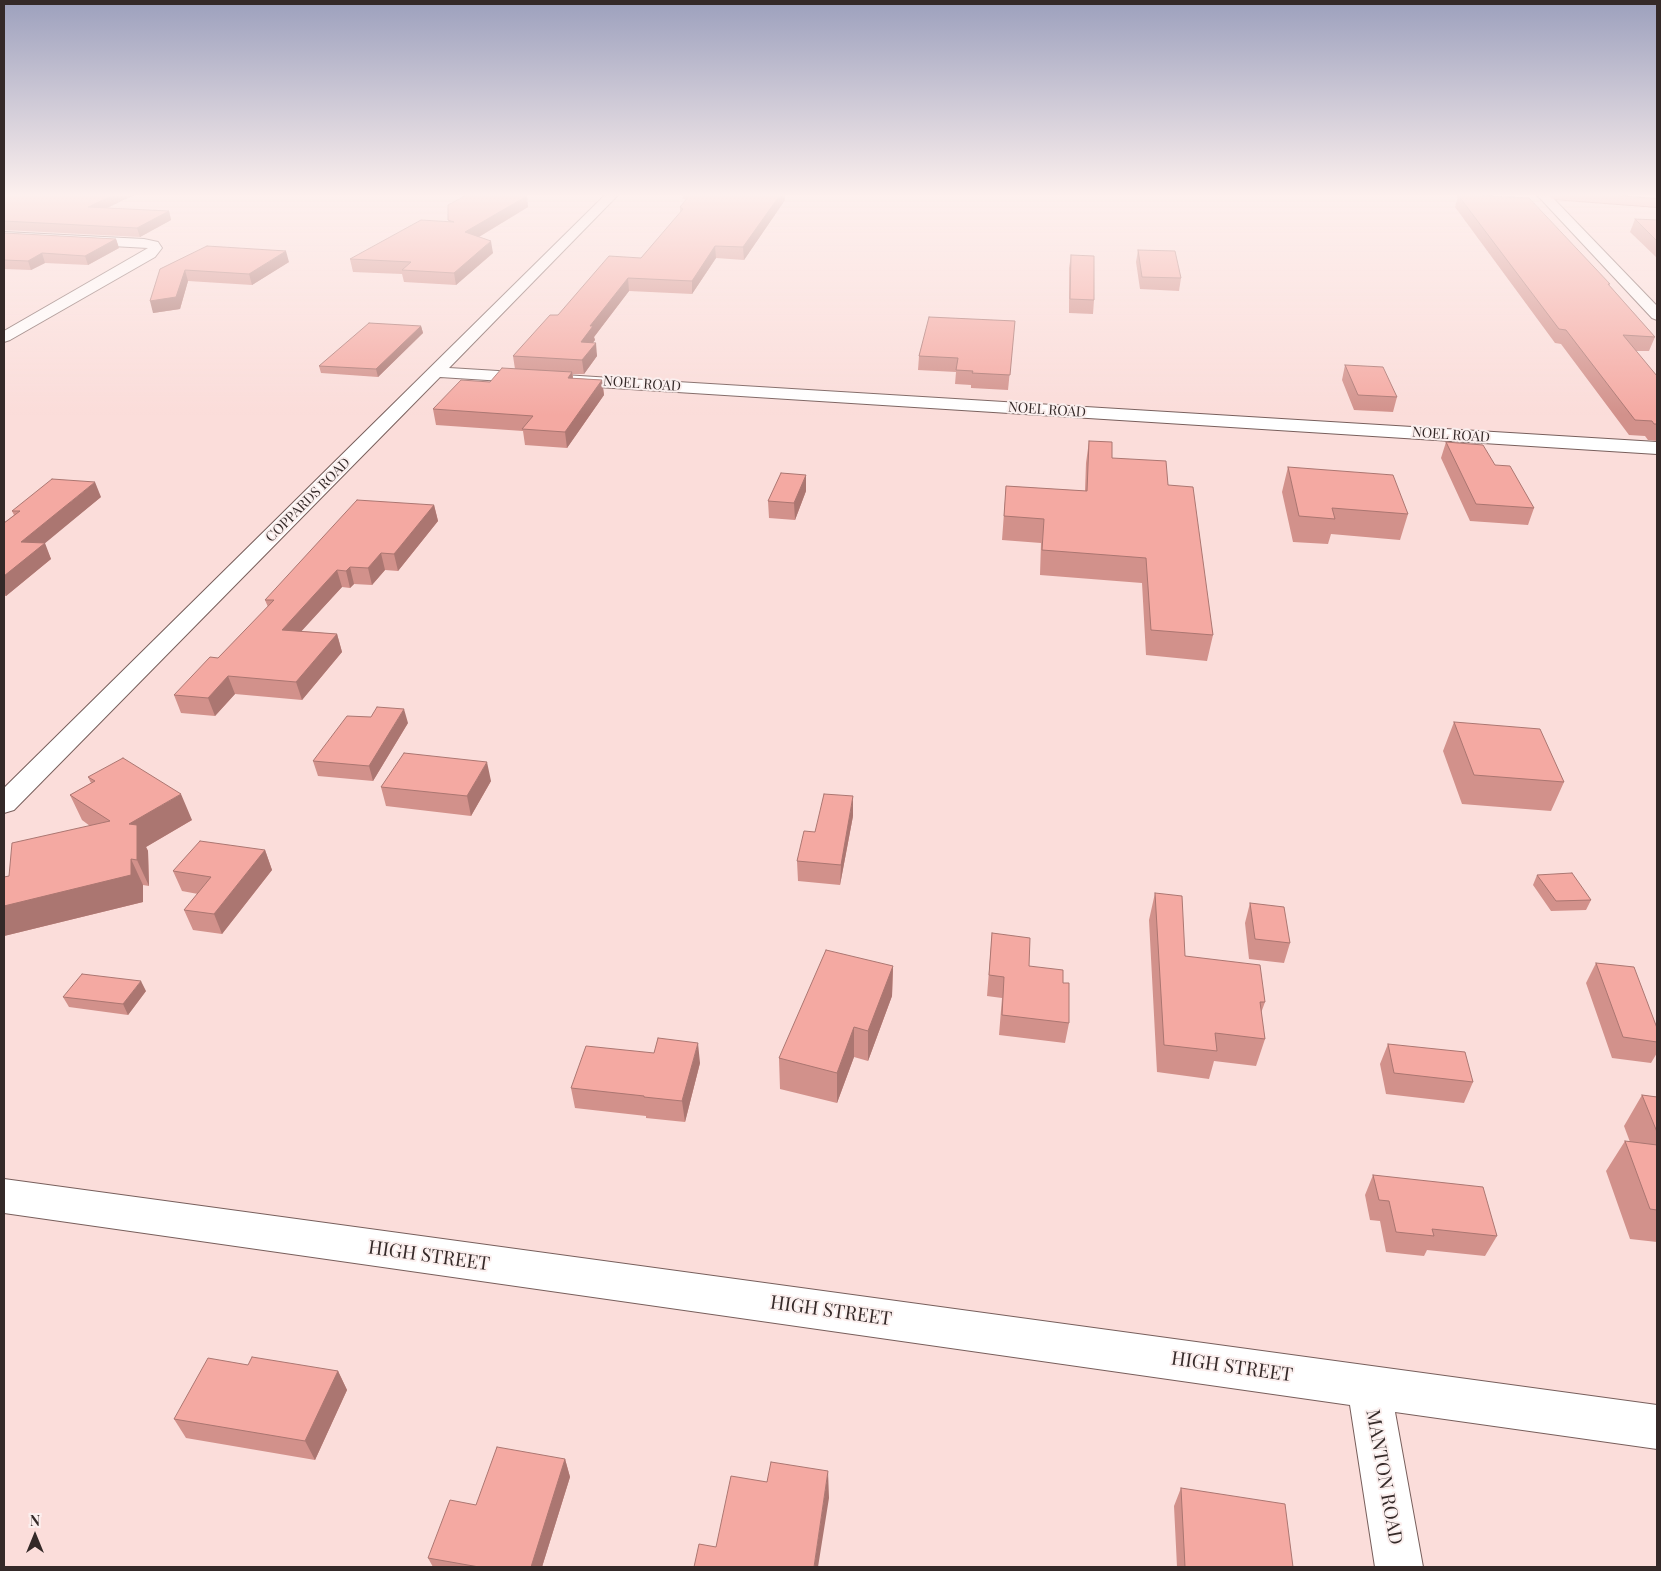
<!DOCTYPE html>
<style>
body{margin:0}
#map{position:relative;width:1661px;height:1571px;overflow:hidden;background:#fbddda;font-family:"Playfair Display",serif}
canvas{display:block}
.frame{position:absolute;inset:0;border:5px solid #342928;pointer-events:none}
.north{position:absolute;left:10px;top:1511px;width:50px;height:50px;-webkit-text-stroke:4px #fbefee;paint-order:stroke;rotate:0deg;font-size:14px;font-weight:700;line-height:20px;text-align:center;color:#342928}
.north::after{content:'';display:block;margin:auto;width:18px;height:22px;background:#342928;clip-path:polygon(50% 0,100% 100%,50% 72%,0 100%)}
</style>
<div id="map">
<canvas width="1661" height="1571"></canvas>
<div class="frame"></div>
<div class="north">N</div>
</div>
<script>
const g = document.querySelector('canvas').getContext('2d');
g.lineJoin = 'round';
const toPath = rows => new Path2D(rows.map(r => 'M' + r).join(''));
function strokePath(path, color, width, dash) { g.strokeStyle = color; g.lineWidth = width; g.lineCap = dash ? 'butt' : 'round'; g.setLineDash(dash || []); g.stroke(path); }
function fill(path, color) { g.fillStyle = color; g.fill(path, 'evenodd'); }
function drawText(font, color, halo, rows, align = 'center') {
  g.font = font + ' "Playfair Display",serif'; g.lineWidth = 4; g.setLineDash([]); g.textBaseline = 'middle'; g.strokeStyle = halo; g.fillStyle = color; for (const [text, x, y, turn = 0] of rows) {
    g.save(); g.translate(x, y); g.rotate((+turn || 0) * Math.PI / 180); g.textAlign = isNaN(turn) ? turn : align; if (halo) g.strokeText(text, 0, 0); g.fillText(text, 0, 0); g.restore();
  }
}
const minor = toPath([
 [605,195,618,195,449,368,1657,442,1657,454,440,377,14,810,4,813,4,788,605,195],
 [1537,195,1550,195,1657,306,1657,320,1652,318,1537,195],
 [4,232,144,239,158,242,162,248,155,257,10,340,4,342,4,331,148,248,4,240,4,232],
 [4,1179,1657,1405,1657,1449,1395,1412,1423,1567,1375,1567,1350,1405,4,1213,4,1179]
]);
const major = toPath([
 [1547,195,1599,195,1657,199,1657,207,1553,199,1547,195]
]);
const wall = toPath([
 [4,195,107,208,169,211,171,220,140,237,4,230],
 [682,195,785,195,785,200,744,260,716,258,692,294,629,291,594,337,595,340,593,342,597,356,584,374,573,374,573,378,602,380,604,395,567,448,525,445,523,431,436,425,433,409,490,382,515,369,513,356,558,315,641,258,680,213,680,207,686,199,683,199],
 [1458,195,1610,284,1609,285,1655,337,1649,351,1636,351,1657,376,1657,441,1648,440,1645,436,1629,435,1561,344,1555,343,1455,207],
 [527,196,528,207,479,237,493,253,456,285,404,282,402,274,353,272,350,259,449,222,448,220],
 [1635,219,1657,220,1657,258,1630,232],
 [4,233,116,239,119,248,88,265,45,263,31,270,4,269],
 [1138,250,1181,278,1179,291,1140,289,1136,262],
 [1071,255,1094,300,1093,314,1069,313,1069,268],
 [289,262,252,285,188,281,180,309,153,313,160,269],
 [1015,321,1008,390,971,388,971,385,955,384,956,372,918,370,919,356],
 [421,326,423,333,378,377,321,373,319,366],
 [1345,365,1397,397,1393,412,1354,410,1342,380],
 [1089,441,1112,458,1168,485,1213,635,1207,661,1146,655,1142,583,1040,575,1041,543,1002,540,1006,486,1085,491,1086,463],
 [1446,442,1495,465,1534,508,1528,525,1470,521,1441,458],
 [1288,467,1408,514,1400,540,1331,534,1328,544,1293,542,1282,492],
 [806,475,806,491,795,520,769,518,768,501],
 [101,497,44,543,51,559,6,596,4,596,4,523,14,515,12,511],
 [434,505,438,521,398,571,385,570,372,585,354,584,350,588,342,587,301,631,337,634,342,652,302,700,235,694,215,716,181,713,174,695,218,658,268,607,265,600],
 [1454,722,1564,782,1551,811,1462,804,1443,751],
 [408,723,373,781,318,776,313,761],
 [88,777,192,820,146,847,148,851,149,886,143,885,143,902,4,936,4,877,9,876,90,826,82,820,70,795,91,783],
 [491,781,471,816,386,806,381,787],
 [853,816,840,885,798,881,797,861],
 [265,850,272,870,222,934,193,930,184,910,198,894,182,891,173,871],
 [1537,875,1591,900,1586,910,1551,911,1533,885],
 [1155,893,1185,956,1265,1002,1261,1013,1265,1039,1256,1066,1214,1061,1209,1079,1157,1072,1149,920],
 [1250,903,1290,943,1284,963,1249,959,1245,923],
 [992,933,1029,966,1063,983,1069,1023,1065,1043,999,1035,1002,998,987,996],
 [1596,963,1657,1028,1657,1053,1651,1063,1612,1058,1586,983],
 [893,966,892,996,868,1061,854,1057,837,1103,780,1089,779,1058],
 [146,991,128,1015,69,1007,63,997],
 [1388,1044,1473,1082,1464,1103,1386,1094,1380,1064],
 [700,1063,685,1122,646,1118,646,1116,575,1108,571,1088],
 [1642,1095,1657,1097,1657,1242,1630,1239,1606,1171,1625,1141,1630,1142,1624,1126],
 [1373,1175,1497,1236,1485,1256,1427,1250,1424,1256,1386,1252,1380,1221,1370,1220,1365,1195],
 [248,1365,338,1371,347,1390,315,1460,186,1438,174,1419],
 [565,1459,570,1477,542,1567,433,1567,428,1558,476,1505],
 [1181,1488,1293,1567,1177,1567,1174,1506]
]);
const shadedWall = toPath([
 [114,195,134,195,91,216,88,207],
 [780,195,785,195,785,200,744,260,743,247],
 [527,196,528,207,467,244,465,232],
 [169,211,171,220,140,237,137,228],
 [116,239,119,248,88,265,85,256],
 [491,241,493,253,456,285,454,273],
 [715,246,716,258,692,294,692,281],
 [286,251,289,262,252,285,249,274],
 [42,253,45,263,31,270,28,261],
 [185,270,188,281,180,309,153,313,150,301],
 [628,278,629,291,594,337,595,340,583,356,581,342,590,326],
 [421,326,423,333,378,377,376,369],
 [596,343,597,356,584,374,582,360],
 [572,372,574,387,568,378],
 [602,380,604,395,567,448,565,432],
 [806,475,806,491,795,520,794,503],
 [95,482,101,497,32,554,45,543,51,559,6,596,4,590,4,576,21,542],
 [434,505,438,521,398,571,394,554],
 [381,553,385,570,372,585,368,568],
 [350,567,354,584,350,588,346,571],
 [337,570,342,587,287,647,282,630],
 [337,634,342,652,302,700,296,682],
 [228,676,235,694,215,716,208,698],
 [404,709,408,723,373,781,369,766],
 [487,762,491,781,471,816,467,796],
 [181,794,192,820,146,847,148,851,149,886,137,860,129,824],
 [853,796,853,816,840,885,841,865],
 [265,850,272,870,222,934,214,914],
 [131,859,143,885,143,902,4,936,4,906],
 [893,966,892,996,868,1061,868,1031],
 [141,981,146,991,128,1015,123,1004],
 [854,1027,854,1057,837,1103,837,1073],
 [698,1043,700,1063,685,1122,682,1101],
 [338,1371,347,1390,315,1460,305,1441],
 [565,1459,570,1477,542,1567,531,1567],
 [828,1471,829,1498,818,1567,814,1567]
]);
const building = toPath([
 [4,195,114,195,88,207,169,211,137,228,4,221,4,195],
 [467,195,513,195,527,196,465,232,491,241,454,273,402,270,411,262,350,259,421,220,454,222,448,220,448,205,467,195],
 [690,195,780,195,743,247,715,246,692,281,628,278,590,326,593,326,581,342,596,343,582,360,513,356,550,315,558,315,609,256,641,258,683,209,680,207,690,195],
 [1458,195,1529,198,1610,284,1608,284,1655,337,1623,335,1657,376,1657,424,1654,424,1652,421,1635,420,1566,330,1559,329,1458,195],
 [1635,219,1657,220,1657,241,1635,219],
 [4,233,116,239,85,256,42,253,28,261,4,260,4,233],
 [207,246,286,251,249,274,185,270,176,297,150,301,160,269,207,246],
 [1138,250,1175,251,1181,278,1142,277,1138,250],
 [1071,255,1094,256,1094,300,1070,299,1071,255],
 [929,317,1015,321,1010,375,972,373,973,371,956,370,958,358,919,356,929,317],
 [369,323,421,326,376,369,319,366,369,323],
 [1345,365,1383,367,1397,397,1358,395,1345,365],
 [502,368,572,372,568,378,602,380,565,432,522,429,533,416,433,409,461,380,490,382,502,368],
 [1089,441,1112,442,1112,458,1166,461,1168,485,1193,487,1213,635,1151,630,1146,558,1042,550,1044,519,1004,516,1006,486,1087,491,1089,441],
 [1446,442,1483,445,1495,465,1510,466,1534,508,1476,504,1446,442],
 [1288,467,1393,475,1408,514,1332,508,1335,519,1299,516,1288,467],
 [781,473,806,475,794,503,768,501,781,473],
 [52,479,95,482,21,542,45,543,4,576,4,523,20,511,12,511,52,479],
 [357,500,434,505,394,554,381,553,368,568,350,567,346,571,337,570,282,630,337,634,296,682,228,676,208,698,174,695,210,657,218,658,274,600,265,600,357,500],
 [377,707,404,709,369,766,313,761,347,716,371,717,377,707],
 [1454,722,1540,729,1564,782,1474,775,1454,722],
 [404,753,487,762,467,796,381,787,404,753],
 [123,758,181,794,129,824,137,825,137,860,131,859,131,875,4,906,4,877,9,876,12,843,110,821,70,795,95,781,88,777,123,758],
 [824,794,853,796,841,865,797,861,804,831,815,832,824,794],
 [200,841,265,850,214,914,184,910,211,877,173,871,200,841],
 [1572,873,1591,900,1556,901,1537,875,1572,873],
 [1155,893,1182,896,1185,956,1260,965,1265,1002,1260,1002,1265,1039,1215,1033,1217,1051,1164,1045,1155,893],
 [1250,903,1284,907,1290,943,1255,939,1250,903],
 [992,933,1030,938,1029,966,1063,970,1063,983,1069,983,1069,1023,1002,1015,1004,977,989,975,992,933],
 [826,950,893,966,868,1031,854,1027,837,1073,779,1058,826,950],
 [1596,963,1634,967,1657,1028,1657,1042,1623,1037,1596,963],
 [82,974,141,981,123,1004,63,997,82,974],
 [658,1038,698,1043,682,1101,644,1097,644,1096,571,1088,586,1046,654,1053,658,1038],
 [1388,1044,1465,1052,1473,1082,1394,1073,1388,1044],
 [1642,1095,1657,1097,1657,1132,1642,1095],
 [1625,1141,1657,1145,1657,1210,1650,1209,1625,1141],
 [1373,1175,1483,1187,1497,1236,1432,1229,1434,1236,1396,1232,1389,1201,1379,1200,1373,1175],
 [252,1357,338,1371,305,1441,174,1419,208,1358,248,1365,252,1357],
 [497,1447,565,1459,531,1567,479,1567,428,1558,450,1500,476,1505,497,1447],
 [771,1462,828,1471,814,1567,694,1567,699,1544,716,1547,731,1476,767,1482,771,1462],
 [1181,1488,1285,1504,1293,1567,1185,1567,1181,1488]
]);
const farStreetnames = [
 ["NOEL ROAD",642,384,4],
 ["NOEL ROAD",1047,410,4],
 ["NOEL ROAD",1451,435,4],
 ["COPPARDS ROAD",308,500,-45]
];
const nearStreetnames = [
 ["HIGH STREET",429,1256,8],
 ["HIGH STREET",831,1311,8],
 ["HIGH STREET",1232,1367,8],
 ["MANTON ROAD",1384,1477,80]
];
strokePath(minor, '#785f5c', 2);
strokePath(major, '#aa5651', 2);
fill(minor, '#fff');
fill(major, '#f2a8a4');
fill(wall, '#d2918b');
fill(shadedWall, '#ab7671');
fill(building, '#f4a9a2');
strokePath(building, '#ab7671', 1);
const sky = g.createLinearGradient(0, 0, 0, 415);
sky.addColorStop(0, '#9ca0bd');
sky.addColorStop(0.47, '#fdf0ee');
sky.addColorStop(1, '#fdf0ee00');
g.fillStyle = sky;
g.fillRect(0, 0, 1661, 415);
drawText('14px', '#342928', '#fbefee', farStreetnames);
drawText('19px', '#342928', '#fbefee', nearStreetnames);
</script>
